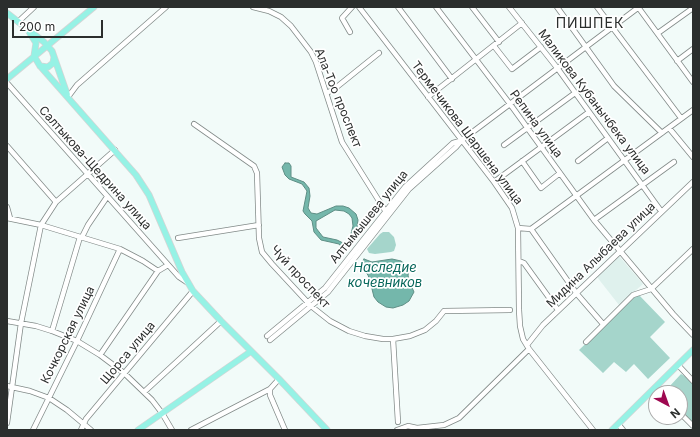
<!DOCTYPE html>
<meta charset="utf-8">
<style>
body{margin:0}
#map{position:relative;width:700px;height:437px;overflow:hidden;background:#f2fbf9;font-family:Inter,sans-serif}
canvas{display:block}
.frame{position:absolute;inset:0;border:8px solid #2b2e2d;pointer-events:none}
.north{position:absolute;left:648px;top:385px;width:40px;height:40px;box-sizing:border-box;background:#fff;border:1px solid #aaabab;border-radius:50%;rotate:139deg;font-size:11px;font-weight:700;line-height:16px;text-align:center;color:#2b2e2d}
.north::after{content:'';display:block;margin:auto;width:14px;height:18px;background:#9e0850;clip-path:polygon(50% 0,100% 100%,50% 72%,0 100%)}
.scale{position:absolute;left:12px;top:20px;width:91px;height:18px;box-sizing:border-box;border:2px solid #2b2e2d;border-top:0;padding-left:5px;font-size:12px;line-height:14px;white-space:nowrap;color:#2b2e2d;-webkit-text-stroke:3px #fff;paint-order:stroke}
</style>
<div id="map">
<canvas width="700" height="437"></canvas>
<div class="frame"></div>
<div class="north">N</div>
<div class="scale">200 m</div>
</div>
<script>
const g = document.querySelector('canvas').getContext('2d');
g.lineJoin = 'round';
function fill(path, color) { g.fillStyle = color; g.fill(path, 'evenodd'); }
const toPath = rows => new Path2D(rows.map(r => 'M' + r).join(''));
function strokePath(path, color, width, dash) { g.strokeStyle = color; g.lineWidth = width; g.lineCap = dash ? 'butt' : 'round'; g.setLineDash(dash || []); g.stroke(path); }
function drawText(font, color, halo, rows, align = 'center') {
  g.font = font + ' Inter,sans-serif'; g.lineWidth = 3.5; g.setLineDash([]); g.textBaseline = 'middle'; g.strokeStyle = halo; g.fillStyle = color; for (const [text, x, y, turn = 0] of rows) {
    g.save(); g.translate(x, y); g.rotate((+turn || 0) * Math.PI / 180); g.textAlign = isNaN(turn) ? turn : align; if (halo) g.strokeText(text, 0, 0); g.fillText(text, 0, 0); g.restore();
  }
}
const built = toPath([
 [619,256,643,284,619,305,597,277]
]);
const green = toPath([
 [383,232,389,232,394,237,396,245,394,251,391,252,375,254,369,253,367,249,380,234],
 [638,294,665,322,650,337,670,358,648,379,634,364,626,372,614,362,603,373,579,350],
 [681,374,688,378,693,383,693,422,689,420,680,411,680,393,662,393,661,392,668,388]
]);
const water = toPath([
 [285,163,289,163,291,166,291,177,304,182,309,188,310,196,308,208,311,213,317,214,336,206,343,206,349,208,356,214,358,220,357,227,353,237,352,243,345,251,339,244,321,240,314,232,312,221,305,214,303,211,307,191,302,184,289,179,285,175,282,167,285,163],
 [335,210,344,211,349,214,352,218,353,226,349,241,345,244,337,240,323,237,316,228,316,221,335,210],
 [364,259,372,262,392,259,401,261,406,265,410,269,408,275,409,281,414,292,409,301,403,305,393,308,386,307,378,302,374,297,370,281,368,275,363,270,358,268,364,259]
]);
const minor = toPath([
 [253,7,269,11,281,17,291,26,311,52,316,62,342,142,386,212],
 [359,7,494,182,512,208,518,228,519,310,520,326,523,339,529,349,593,430],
 [398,7,452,79],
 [436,7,510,104,594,220,673,314,693,335],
 [472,7,499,42],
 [509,7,558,69,661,211],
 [557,7,614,86,662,133],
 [597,7,681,118],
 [638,7,693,82],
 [18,22,34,7],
 [350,32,342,18,352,7],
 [658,33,693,8],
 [494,46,512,69,541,47],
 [677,61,693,49],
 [7,83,179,277,188,283],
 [326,93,333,90,379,53],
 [68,97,77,85,166,7],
 [428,97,522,23],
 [194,124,254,166,257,173,259,238,262,252,272,264,311,306,330,321,349,331,365,336,383,339,393,339,410,336,425,330,436,321,444,311,510,310],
 [669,128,693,157],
 [504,145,575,93],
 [7,146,56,202],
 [522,161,541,188,560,173],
 [578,161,608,138],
 [494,182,589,112],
 [7,207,10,218],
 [7,218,41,225,120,249,143,261,158,271],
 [594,220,674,162],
 [518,228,531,229,577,294,603,324],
 [531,229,693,110],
 [82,237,88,225,107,197],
 [178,238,259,225],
 [519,261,524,263,558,310],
 [7,321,36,326,52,331,77,341,100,355,124,373,152,400,162,413,172,430],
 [52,331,80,237],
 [267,336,325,288,405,187,453,143,460,141],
 [393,339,398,422],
 [270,340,328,292,409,189,456,147,462,140,639,7],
 [586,342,633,295,651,289,693,249],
 [527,345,543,325,693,182],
 [100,355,158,271,168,265],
 [678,365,693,381],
 [279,379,270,389,270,395,285,430],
 [7,386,30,391,49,398,67,410,91,430],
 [655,388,660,393],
 [144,392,221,321],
 [680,413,693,426],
 [7,423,21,323,41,225,56,202,115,150],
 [618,424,623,430],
 [33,430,77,341,120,249],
 [81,430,86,419,193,291],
 [191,430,270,389],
 [397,430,408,426,417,428,444,425,459,418,529,349]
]);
const major = toPath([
 [7,13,44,42,52,51,67,94],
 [28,30,36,43,34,56,40,66,136,175,149,195,182,272,193,291,221,321,279,379,327,430],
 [40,66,48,67,53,63,54,57],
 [7,79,94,7],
 [138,430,250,352],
 [612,430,693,350]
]);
const streetNames = [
 ["Ала-Тоо проспект",338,98,68],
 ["Маликова Кубанычбека улица",594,102,53],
 ["Репина улица",536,124,54],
 ["Термечикова Шаршена улица",467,133,53],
 ["Салтыкова-Щедрина улица",95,168,48],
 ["Алтымышева улица",369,217,-51],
 ["Мидина Алыбаева улица",601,255,-44],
 ["Чүй проспект",300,277,47],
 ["Кочкорская улица",68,335,-64],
 ["Щорса улица",128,353,-50]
];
const waterNames = [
 ["Наследие",385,268],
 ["кочевников",385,283]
];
const quarterNames = [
 ["ПИШПЕК",590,24]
];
fill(built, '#dff1ed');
fill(green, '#a5d5cb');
fill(water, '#74b7ab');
strokePath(water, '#5e8e85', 1);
strokePath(minor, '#828a88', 6);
strokePath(major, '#d5d5d5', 7);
strokePath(minor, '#fff', 4.5);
strokePath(major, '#96f2e5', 5.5);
drawText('12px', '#2b2e2d', '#fff', streetNames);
drawText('italic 13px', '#06665a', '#fff', waterNames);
g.letterSpacing = '1px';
drawText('14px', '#2b2e2d', '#fff', quarterNames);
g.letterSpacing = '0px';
</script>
